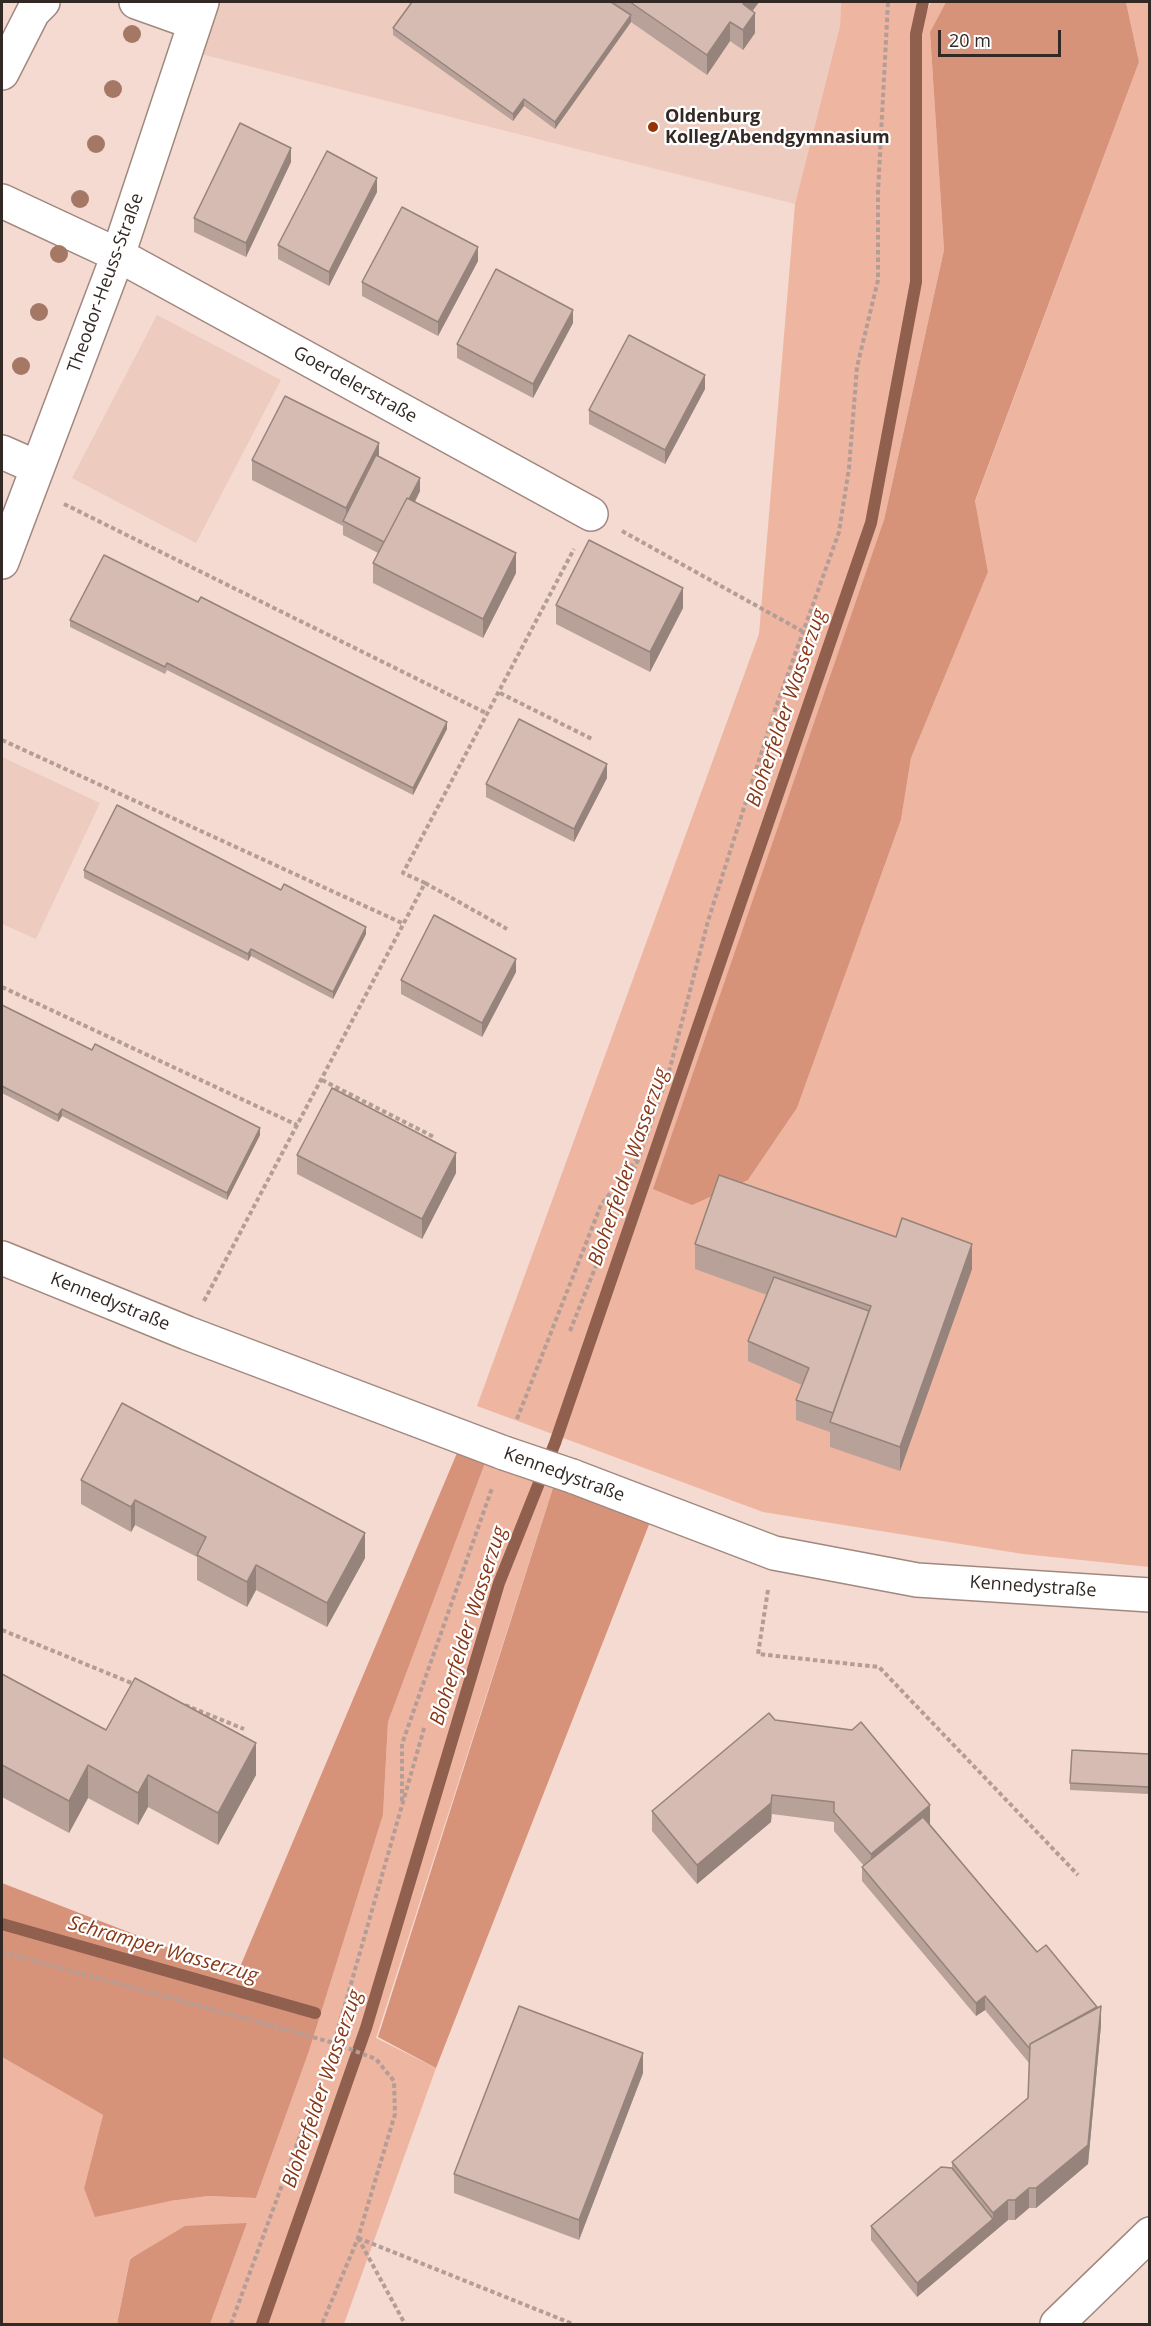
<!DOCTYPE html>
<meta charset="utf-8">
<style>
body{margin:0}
#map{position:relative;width:1151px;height:2326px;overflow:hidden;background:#f5dad1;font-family:"Open Sans",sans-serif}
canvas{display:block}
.frame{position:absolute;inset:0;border:3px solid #322824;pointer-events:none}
.scale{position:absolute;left:938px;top:30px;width:123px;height:27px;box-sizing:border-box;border:3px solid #322824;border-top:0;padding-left:8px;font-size:18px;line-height:21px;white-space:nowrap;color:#322824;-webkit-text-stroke:4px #fff;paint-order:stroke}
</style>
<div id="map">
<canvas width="1151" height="2326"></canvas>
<div class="frame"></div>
<div class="scale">20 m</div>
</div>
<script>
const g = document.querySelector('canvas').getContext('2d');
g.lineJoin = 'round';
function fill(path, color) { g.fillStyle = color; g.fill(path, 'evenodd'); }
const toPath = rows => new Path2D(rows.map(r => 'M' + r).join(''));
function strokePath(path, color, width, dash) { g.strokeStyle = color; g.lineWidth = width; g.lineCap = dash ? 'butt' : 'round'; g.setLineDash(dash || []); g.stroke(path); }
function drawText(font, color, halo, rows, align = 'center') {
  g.font = font + ' "Open Sans",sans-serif'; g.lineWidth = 4.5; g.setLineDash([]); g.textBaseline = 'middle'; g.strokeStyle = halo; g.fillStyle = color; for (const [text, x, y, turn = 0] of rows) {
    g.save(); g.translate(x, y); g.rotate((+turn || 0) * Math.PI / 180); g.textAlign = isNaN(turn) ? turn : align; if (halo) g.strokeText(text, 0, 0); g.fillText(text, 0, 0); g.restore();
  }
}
const built = toPath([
 [202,2,841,2,840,26,795,204,185,50],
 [157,315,281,380,196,543,72,478],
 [2,757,100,803,36,939,2,924]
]);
const green = toPath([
 [841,2,916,2,917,33,931,2,946,2,930,32,944,250,884,520,748,1180,797,1108,901,820,911,758,988,572,975,502,1139,62,1126,2,1149,2,1149,1567,1023,1554,763,1512,477,1406,759,634,795,204,840,26],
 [485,1463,553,1488,376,2038,436,2068,344,2324,210,2324,247,2223,130,2258,117,2324,2,2324,2,2057,103,2115,84,2188,170,2201,208,2196,256,2198,309,2051,383,1815,388,1722]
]);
const forest = toPath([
 [946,2,1126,2,1139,62,975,501,988,572,911,758,901,820,797,1108,748,1180,692,1205,653,1189,884,520,944,250,930,32],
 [457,1453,485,1463,388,1722,383,1815,309,2051,256,2198,208,2196,170,2201,95,2217,84,2188,103,2115,2,2057,2,1883,237,1974],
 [553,1488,650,1522,436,2068,378,2037],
 [247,2223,210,2324,117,2324,130,2259,185,2226]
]);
const stream = toPath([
 [2,1924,315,2013],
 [262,2324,366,2028,499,1583,555,1443,871,523,916,282,916,34,923,2]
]);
const path = toPath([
 [64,504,488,714],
 [622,531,802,631],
 [500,693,594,740],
 [2,740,404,924],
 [425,883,507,929],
 [2,987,297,1125],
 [322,1080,434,1137],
 [204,1301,425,883,403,873,574,549],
 [570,1331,640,1155,670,1068,708,921,775,710,839,532,849,468,857,367,878,280,878,192,888,2],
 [517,1419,601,1205,636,1160],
 [768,1590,758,1654,879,1667,1078,1875],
 [2,1630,134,1684],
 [185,1705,244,1729],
 [402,1801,402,1744,492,1488],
 [2,1952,334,2043,376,2059,394,2081,395,2114,358,2238,322,2324],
 [358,2238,573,2324],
 [358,2238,405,2324],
 [231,2324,334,2043,425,1725]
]);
const minor = toPath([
 [136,2,195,23],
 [2,73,33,12,43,2],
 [2,201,118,255,591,514],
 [2,452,36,467],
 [2,562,118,255,202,2],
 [2,1258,187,1333,504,1453],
 [572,1476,774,1553,917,1580,1150,1595],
 [1057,2324,1150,2234]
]);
const minorBridge = toPath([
 [504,1453,572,1476]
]);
const trees = [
 [132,34],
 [113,89],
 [96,144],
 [80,199],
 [59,254],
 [39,312],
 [21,366]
];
const wall = toPath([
 [412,2,759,2,752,11,755,33,743,50,730,41,707,75,631,22,555,129,524,106,513,121,393,35,393,28],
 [291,162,246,257,194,232,194,218],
 [377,192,329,286,278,259,278,245],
 [478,261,438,336,362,296,362,282],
 [573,323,533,398,457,358,457,344],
 [705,389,665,464,589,424,589,410],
 [379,456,420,491,415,502,516,573,483,638,373,583,373,563,378,553,343,535,343,526,252,480,252,460],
 [198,602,447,729,413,795,167,670,165,674,70,627,70,620],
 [556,605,683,608,650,672,556,624],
 [607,778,574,842,486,797,486,784],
 [84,870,281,890,366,934,333,999,251,956,248,961,84,878],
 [516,972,482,1037,401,994,401,980],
 [2,1005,260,1135,227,1200,62,1116,58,1122,2,1093],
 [297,1155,456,1173,422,1239,297,1174],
 [896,1237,972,1269,900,1471,830,1447,830,1432,796,1420,796,1400,802,1385,748,1361,748,1341,767,1295,695,1269,695,1244],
 [81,1480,365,1558,327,1627,256,1590,247,1607,197,1580,197,1557,135,1525,131,1532,81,1504],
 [2,1674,106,1730,256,1775,218,1845,148,1807,138,1825,88,1798,69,1833,2,1797],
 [775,1720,930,1824,1037,1952,1101,2025,1088,2164,1036,2208,1029,2208,1015,2220,1008,2220,917,2297,871,2240,871,2226,952,2168,952,2162,1028,2098,1029,2063,985,2010,976,2016,862,1881,862,1867,864,1866,834,1831,834,1822,772,1814,771,1822,697,1884,652,1831,652,1811],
 [1149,1754,1149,1794,1070,1790,1070,1783],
 [643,2073,579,2240,454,2193,454,2174]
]);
const shadedWall = toPath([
 [745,2,759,2,743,24,743,4],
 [755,13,755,33,743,50,743,30],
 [631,15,631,22,555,129,555,122],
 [730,22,730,41,707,75,707,55],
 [524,99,524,106,513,121,513,114],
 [291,148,291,162,246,257,246,243],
 [377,178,377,192,329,286,329,272],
 [478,247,478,261,438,336,438,322],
 [573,310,573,323,533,398,533,384],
 [705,375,705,389,665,464,665,450],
 [379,443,379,463,346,523,346,508],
 [420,478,420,491,387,557,387,544],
 [516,553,516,573,483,638,483,619],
 [683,588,683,608,650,672,650,652],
 [447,722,447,729,413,795,413,788],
 [607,764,607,778,574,842,574,829],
 [366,927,366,934,333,999,333,992],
 [251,949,251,956,248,961,248,954],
 [516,959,516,972,482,1037,482,1023],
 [62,1109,62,1116,58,1122,58,1115],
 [260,1128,260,1135,227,1200,227,1193],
 [456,1153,456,1173,422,1239,422,1219],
 [972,1244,972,1269,900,1471,900,1447],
 [135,1500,135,1525,131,1532,131,1507],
 [365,1533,365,1558,327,1627,327,1603],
 [256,1565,256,1590,247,1607,247,1582],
 [256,1743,256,1775,218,1845,218,1813],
 [88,1765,88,1798,69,1833,69,1801],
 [148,1775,148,1807,138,1825,138,1793],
 [772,1795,771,1822,697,1884,697,1865],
 [930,1805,930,1824,871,1874,871,1854],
 [985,1996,985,2010,976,2016,976,2003],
 [1101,2006,1101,2025,1088,2164,1036,2208,1036,2188],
 [643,2053,643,2073,579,2240,579,2220],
 [1029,2188,1029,2208,1015,2220,1015,2200],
 [1008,2200,1008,2220,917,2297,917,2283,993,2219,993,2213]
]);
const building = toPath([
 [412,2,611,2,631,15,555,122,524,99,513,114,393,28,412,2],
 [630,2,745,2,743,4,755,13,743,30,730,22,707,55,630,2],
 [240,123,291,148,246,243,194,218,240,123],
 [327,151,377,178,329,272,278,245,327,151],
 [402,207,478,247,438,322,362,282,402,207],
 [496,269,573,310,533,384,457,344,496,269],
 [629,335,705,375,665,450,589,410,629,335],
 [285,396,379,443,346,508,252,460,285,396],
 [376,455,420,478,409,499,407,498,384,542,343,521,376,455],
 [407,498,516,553,483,619,373,563,407,498],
 [589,540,683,588,650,652,556,605,589,540],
 [104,555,198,602,201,597,447,722,413,788,167,663,165,667,70,620,104,555],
 [519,719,607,764,574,829,486,784,519,719],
 [117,805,281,890,284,884,366,927,333,992,251,949,248,954,84,870,117,805],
 [434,915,516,959,482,1023,401,980,434,915],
 [2,1005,92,1050,95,1044,260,1128,227,1193,62,1109,58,1115,2,1086,2,1005],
 [332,1088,456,1153,422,1219,297,1155,332,1088],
 [719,1175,896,1237,902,1218,972,1244,900,1447,830,1422,871,1306,695,1244,719,1175],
 [774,1277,869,1311,833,1413,796,1400,809,1368,748,1341,774,1277],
 [122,1403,365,1533,327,1603,256,1565,247,1582,197,1555,206,1537,135,1500,131,1507,81,1480,122,1403],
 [2,1674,106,1730,135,1678,256,1743,218,1813,148,1775,138,1793,88,1765,69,1801,2,1765,2,1674],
 [769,1713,775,1720,852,1730,861,1722,930,1805,871,1854,834,1812,834,1802,772,1795,771,1803,697,1865,652,1811,769,1713],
 [1072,1750,1149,1754,1149,1787,1070,1783,1072,1750],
 [923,1817,1037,1952,1046,1945,1097,2007,1030,2044,1030,2049,985,1996,976,2003,862,1867,923,1817],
 [519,2006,643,2053,579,2220,454,2174,519,2006],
 [1101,2006,1088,2145,1036,2188,1029,2188,1015,2200,1008,2200,993,2213,952,2162,1028,2098,1030,2044,1101,2006],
 [941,2167,952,2168,993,2219,917,2283,871,2226,941,2167]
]);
const markers = [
 [653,127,6,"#983400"]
];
const poiNames = [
 ["Oldenburg",665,117],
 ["Kolleg/Abendgymnasium",665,138]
];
const streetNames = [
 ["Theodor-Heuss-Straße",106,283,-70],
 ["Goerdelerstraße",355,385,29],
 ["Kennedystraße",110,1302,22],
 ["Kennedystraße",564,1475,20],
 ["Kennedystraße",1033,1587,4]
];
const waterNames = [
 ["Bloherfelder Wasserzug",787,708,-71],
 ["Bloherfelder Wasserzug",629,1167,-71],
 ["Bloherfelder Wasserzug",469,1626,-72],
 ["Schramper Wasserzug",163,1950,16],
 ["Bloherfelder Wasserzug",323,2089,-71]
];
fill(built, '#edccbf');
fill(green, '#eeb5a1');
fill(forest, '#d6937a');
strokePath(stream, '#905f4d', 12);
strokePath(minor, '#a1887f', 36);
strokePath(path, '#b39d96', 4, [4.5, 3]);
strokePath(minor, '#fff', 33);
strokePath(minorBridge, '#a1887f', 36, []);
strokePath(minorBridge, '#fff', 33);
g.fillStyle = '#a57866';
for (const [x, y] of trees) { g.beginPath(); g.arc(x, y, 9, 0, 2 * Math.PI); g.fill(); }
fill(wall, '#b7a198');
fill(shadedWall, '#95837c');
fill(building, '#d5bbb1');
strokePath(building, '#95837c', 1.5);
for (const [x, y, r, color] of markers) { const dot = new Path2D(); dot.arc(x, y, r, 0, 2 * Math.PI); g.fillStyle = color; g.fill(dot); strokePath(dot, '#fff', 2); }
drawText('bold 18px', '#322824', '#fff', poiNames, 'left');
drawText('18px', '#322824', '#fff', streetNames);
drawText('italic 20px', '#883817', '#fff', waterNames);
</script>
